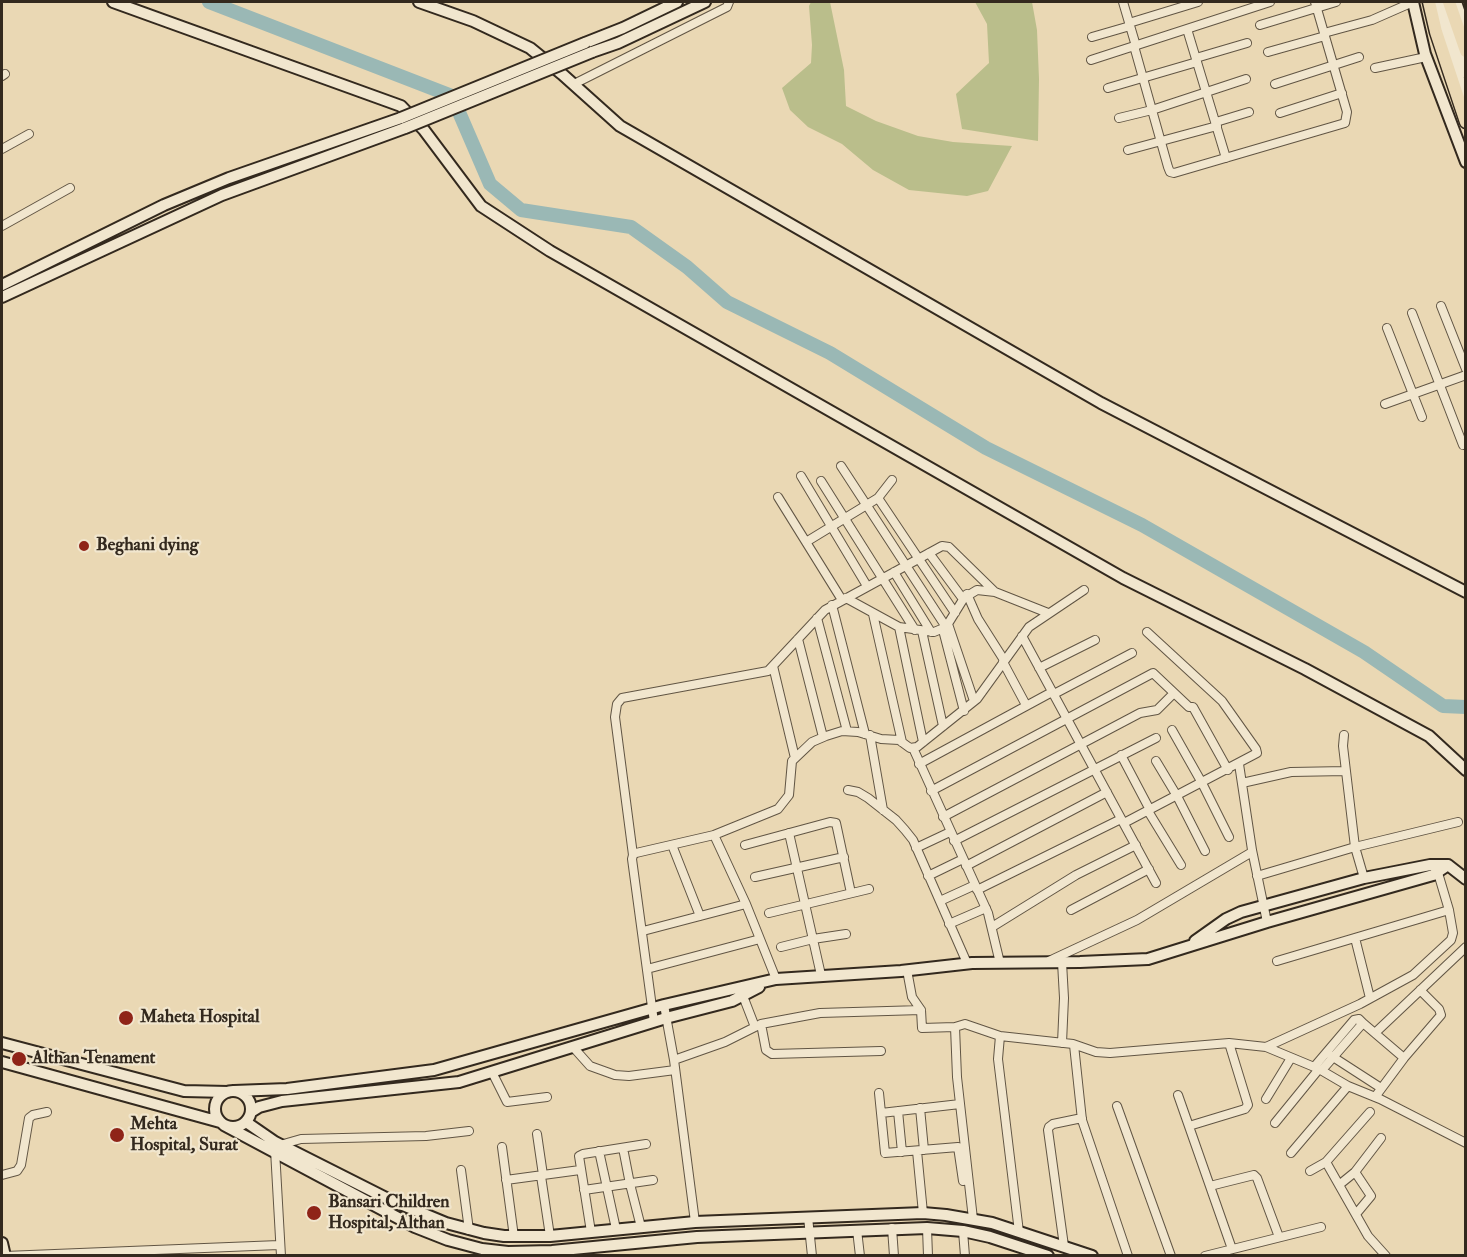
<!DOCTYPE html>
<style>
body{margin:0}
#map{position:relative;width:1467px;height:1257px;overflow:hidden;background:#ead8b4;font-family:"IM FELL Double Pica",serif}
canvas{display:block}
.frame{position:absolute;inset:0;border:3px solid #33291e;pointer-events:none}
</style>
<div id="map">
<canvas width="1467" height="1257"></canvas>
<div class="frame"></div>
</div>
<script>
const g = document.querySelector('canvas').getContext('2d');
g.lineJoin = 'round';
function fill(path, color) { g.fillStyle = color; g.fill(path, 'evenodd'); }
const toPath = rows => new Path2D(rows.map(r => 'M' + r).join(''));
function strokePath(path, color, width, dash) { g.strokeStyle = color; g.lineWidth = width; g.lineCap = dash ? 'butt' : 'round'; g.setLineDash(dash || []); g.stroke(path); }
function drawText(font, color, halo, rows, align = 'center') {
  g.font = font + ' "IM FELL Double Pica",serif'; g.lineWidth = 4.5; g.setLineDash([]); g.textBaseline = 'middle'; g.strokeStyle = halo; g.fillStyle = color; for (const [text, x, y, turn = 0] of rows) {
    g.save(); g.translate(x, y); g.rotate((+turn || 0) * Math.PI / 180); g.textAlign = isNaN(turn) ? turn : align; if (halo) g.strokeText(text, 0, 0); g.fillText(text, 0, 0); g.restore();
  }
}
const green = toPath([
 [811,2,830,2,844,70,846,106,876,121,918,136,953,142,1012,146,988,191,967,196,909,190,873,170,842,144,808,127,790,110,782,88,811,63,812,45,809,6],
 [975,2,1032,2,1037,30,1039,79,1038,141,962,129,956,94,989,63,987,24]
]);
const river = toPath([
 [209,2,452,96,490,184,521,210,631,227,687,267,727,302,830,353,986,448,1142,525,1364,652,1443,706,1466,707]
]);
const street = toPath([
 [1123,2,1136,46],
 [1129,23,1198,2],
 [1260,25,1336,2],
 [1187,29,1226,158],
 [1324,33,1372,20,1413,2],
 [1092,37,1130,26],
 [1134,46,1168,167,1170,172,1174,173,1345,123,1347,112,1315,2],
 [1268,52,1325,36],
 [1196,58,1247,43],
 [1091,60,1270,2],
 [1375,68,1426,57],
 [2,76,5,74],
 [574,84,727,7,729,2],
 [1275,84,1359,57],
 [1108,88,1197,62],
 [1280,113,1342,93],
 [1119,118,1152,110,1246,79],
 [1216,122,1249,112],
 [2,149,29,134],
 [1128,150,1217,126],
 [2,226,70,188],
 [1441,306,1466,369],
 [1412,313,1463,445],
 [1387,328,1422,417],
 [1385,404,1466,375],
 [841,466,946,627],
 [801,476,867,586],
 [821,481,915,630],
 [778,497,842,600],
 [878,498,955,613],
 [806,542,878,498,892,480],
 [929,553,963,599],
 [894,572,931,632],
 [967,594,978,619,1004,660],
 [846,598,899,627,934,632,946,627,964,598,977,590,995,592,1048,613],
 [832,605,865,734],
 [873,614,902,742],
 [817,618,847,731],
 [948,624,974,701],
 [899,627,923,742],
 [943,630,964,711],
 [922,631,943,726],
 [1022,636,1156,883],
 [798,639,823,737],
 [1003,662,1026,705],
 [773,666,795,758],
 [1039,668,1095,640],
 [1054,694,1132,653],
 [1172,730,1202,783,1229,837],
 [870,735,883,810],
 [1344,735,1343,746,1355,847,1364,878],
 [913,748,988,913,1000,963],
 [1121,755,1150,810],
 [1156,761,1177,796,1205,851],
 [919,764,1052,692],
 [1239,764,1252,850,1267,922],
 [1242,783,1291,772,1346,771],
 [848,790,858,792,868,798,896,820,905,830,913,840,967,963],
 [931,791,1153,673,1189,707,1193,707,1228,770],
 [1148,811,1181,865],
 [943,817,1140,713,1157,710,1174,693],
 [1124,823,1257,753,1256,749,1222,701,1147,632],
 [789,833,821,975],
 [714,835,746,904,776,979],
 [954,841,1156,738],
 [672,845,700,916],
 [745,845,830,822,836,823,851,893],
 [916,848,950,832],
 [633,855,615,717,617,704,622,698,768,671,825,610,942,546,949,547,995,592],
 [966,866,1107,792],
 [928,876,963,859],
 [1257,876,1355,847,1458,822],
 [755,877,844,857],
 [977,890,1121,819],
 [940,901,975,885],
 [1071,910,1149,869],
 [769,913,869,889],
 [949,924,986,908],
 [992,927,1076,875,1136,845],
 [643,931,746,904],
 [1355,938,1370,998],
 [781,947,813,939,846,934],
 [1049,961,1137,920,1252,852],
 [1277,961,1449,910],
 [1062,962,1064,998,1062,1043],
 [647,969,760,939],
 [907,970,912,997,921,1010],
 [743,996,755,1027],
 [664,1005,674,1060,695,1222],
 [654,1022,632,859,633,855,636,853,714,835,778,809,789,795,792,761,812,742,826,736,842,731,858,732,881,739,899,740,910,748,917,747,977,699,1029,627,1084,590],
 [1363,1023,1404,1058],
 [761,1024,766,1050,772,1054,881,1051],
 [955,1027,957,1077,973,1219],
 [1375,1033,1466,947],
 [1000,1036,998,1059,1019,1232],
 [1074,1045,1082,1120,1128,1256],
 [573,1047,590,1066,615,1075,629,1076,675,1070],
 [1266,1047,1360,1004,1413,975,1451,940,1453,933,1449,910,1438,873],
 [1330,1055,1381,1088],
 [674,1060,725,1042,761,1024,820,1013,921,1010,922,1028,955,1027,965,1024,1000,1036,1073,1044,1096,1052,1110,1053,1229,1043,1266,1047,1319,1069,1348,1086,1380,1099,1466,1143],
 [1314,1067,1354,1020,1359,1019,1363,1023,1322,1070],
 [492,1072,507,1102,547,1097],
 [879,1093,885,1153,958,1147,963,1181],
 [1178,1095,1232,1249],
 [1375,1097,1404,1058,1441,1015,1439,1009,1420,990],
 [1266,1099,1291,1058],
 [1117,1106,1171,1256],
 [920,1108,924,1150],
 [898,1111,902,1152],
 [881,1113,960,1104],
 [1275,1123,1319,1069],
 [1189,1126,1245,1109,1248,1105,1229,1043],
 [537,1134,543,1175],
 [280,1145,301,1139,426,1136,469,1131],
 [502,1147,514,1237],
 [623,1148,630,1184,641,1227],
 [275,1150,281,1256],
 [599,1151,616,1229],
 [917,1151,923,1213],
 [1291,1153,1348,1086],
 [1326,1162,1368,1236,1386,1256],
 [461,1170,469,1230],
 [1310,1171,1326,1162,1370,1112],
 [1355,1172,1371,1196,1356,1214],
 [2,1175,17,1171,21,1165,29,1118,33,1115,47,1112],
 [541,1176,550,1236],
 [506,1180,580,1170],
 [1339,1185,1355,1172,1381,1138],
 [1210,1186,1254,1175,1257,1178,1279,1237],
 [584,1190,653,1180],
 [808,1217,812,1256],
 [892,1228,894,1256],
 [927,1228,928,1256],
 [857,1230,860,1256],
 [963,1231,965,1256],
 [591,1232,579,1156,583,1154,646,1144],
 [1064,1246,1048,1130,1049,1127,1053,1124,1082,1118],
 [5,1256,279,1245],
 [1205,1256,1321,1227]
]);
const secondary = toPath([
 [113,2,401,106,424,130,481,206,550,251,1123,578,1305,669,1429,736,1466,770],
 [419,2,473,21,530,48,562,74,620,126,1101,403,1466,592],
 [1413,2,1425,54,1466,162],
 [1437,2,1442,28,1466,100],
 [1456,2,1466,31],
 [1443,5,1466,73],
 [585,43,623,28,677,2],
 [592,52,618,43,705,2],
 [2,285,164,205,229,178,401,118],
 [2,297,222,195,405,128],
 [1195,941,1226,919,1241,912,1364,878,1430,865,1448,865,1466,879],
 [2,1043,184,1091,228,1092],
 [2,1062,220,1122],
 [234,1091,287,1089,434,1070,664,1005,776,979,901,971,972,963,1080,962,1148,959,1267,922,1433,875,1448,865],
 '215 1109a18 18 0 1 1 36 0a18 18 0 1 1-36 0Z',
 [251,1112,259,1107,282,1101,459,1082,666,1018,732,1001,759,987],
 [246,1122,275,1142,388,1199,446,1223,484,1233,504,1236,550,1236,695,1222,923,1213,946,1215,992,1223,1092,1256],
 [224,1125,415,1227,448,1240,482,1249,508,1252,552,1251,697,1237,927,1228,963,1231,990,1237,1048,1256],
 [2,1243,5,1256]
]);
const primary = toPath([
 [1429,2,1436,32,1466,122],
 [1449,2,1466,51]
]);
const secondaryBridge = toPath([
 [401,118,585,43],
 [405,128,592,52]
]);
const markers = [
 [84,546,6,"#8f2418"],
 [126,1018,8,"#8f2418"],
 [19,1059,8,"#8f2418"],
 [117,1135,8,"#8f2418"],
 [314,1213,8,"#8f2418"]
];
const poiNames = [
 ["Beghani dying",96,546],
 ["Maheta Hospital",140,1018],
 ["Althan Tenament",32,1059],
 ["Mehta",130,1125],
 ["Hospital, Surat",130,1146],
 ["Bansari Children",328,1203],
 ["Hospital, Althan",328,1224]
];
fill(green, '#babe8b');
strokePath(river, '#9ab8b5', 14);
strokePath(street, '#615544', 10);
strokePath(secondary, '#33291e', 14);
strokePath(primary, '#33291e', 15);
strokePath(street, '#f1e6ce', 8);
strokePath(secondary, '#f1e6ce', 10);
strokePath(primary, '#ead8b4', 12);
strokePath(secondaryBridge, '#33291e', 14, []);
strokePath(secondaryBridge, '#f1e6ce', 10);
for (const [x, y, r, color] of markers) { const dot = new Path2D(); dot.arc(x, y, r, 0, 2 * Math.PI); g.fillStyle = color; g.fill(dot); strokePath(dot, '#f1e6ce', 2); }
drawText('bold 18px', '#33291e', '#f1e6ce', poiNames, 'left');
</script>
